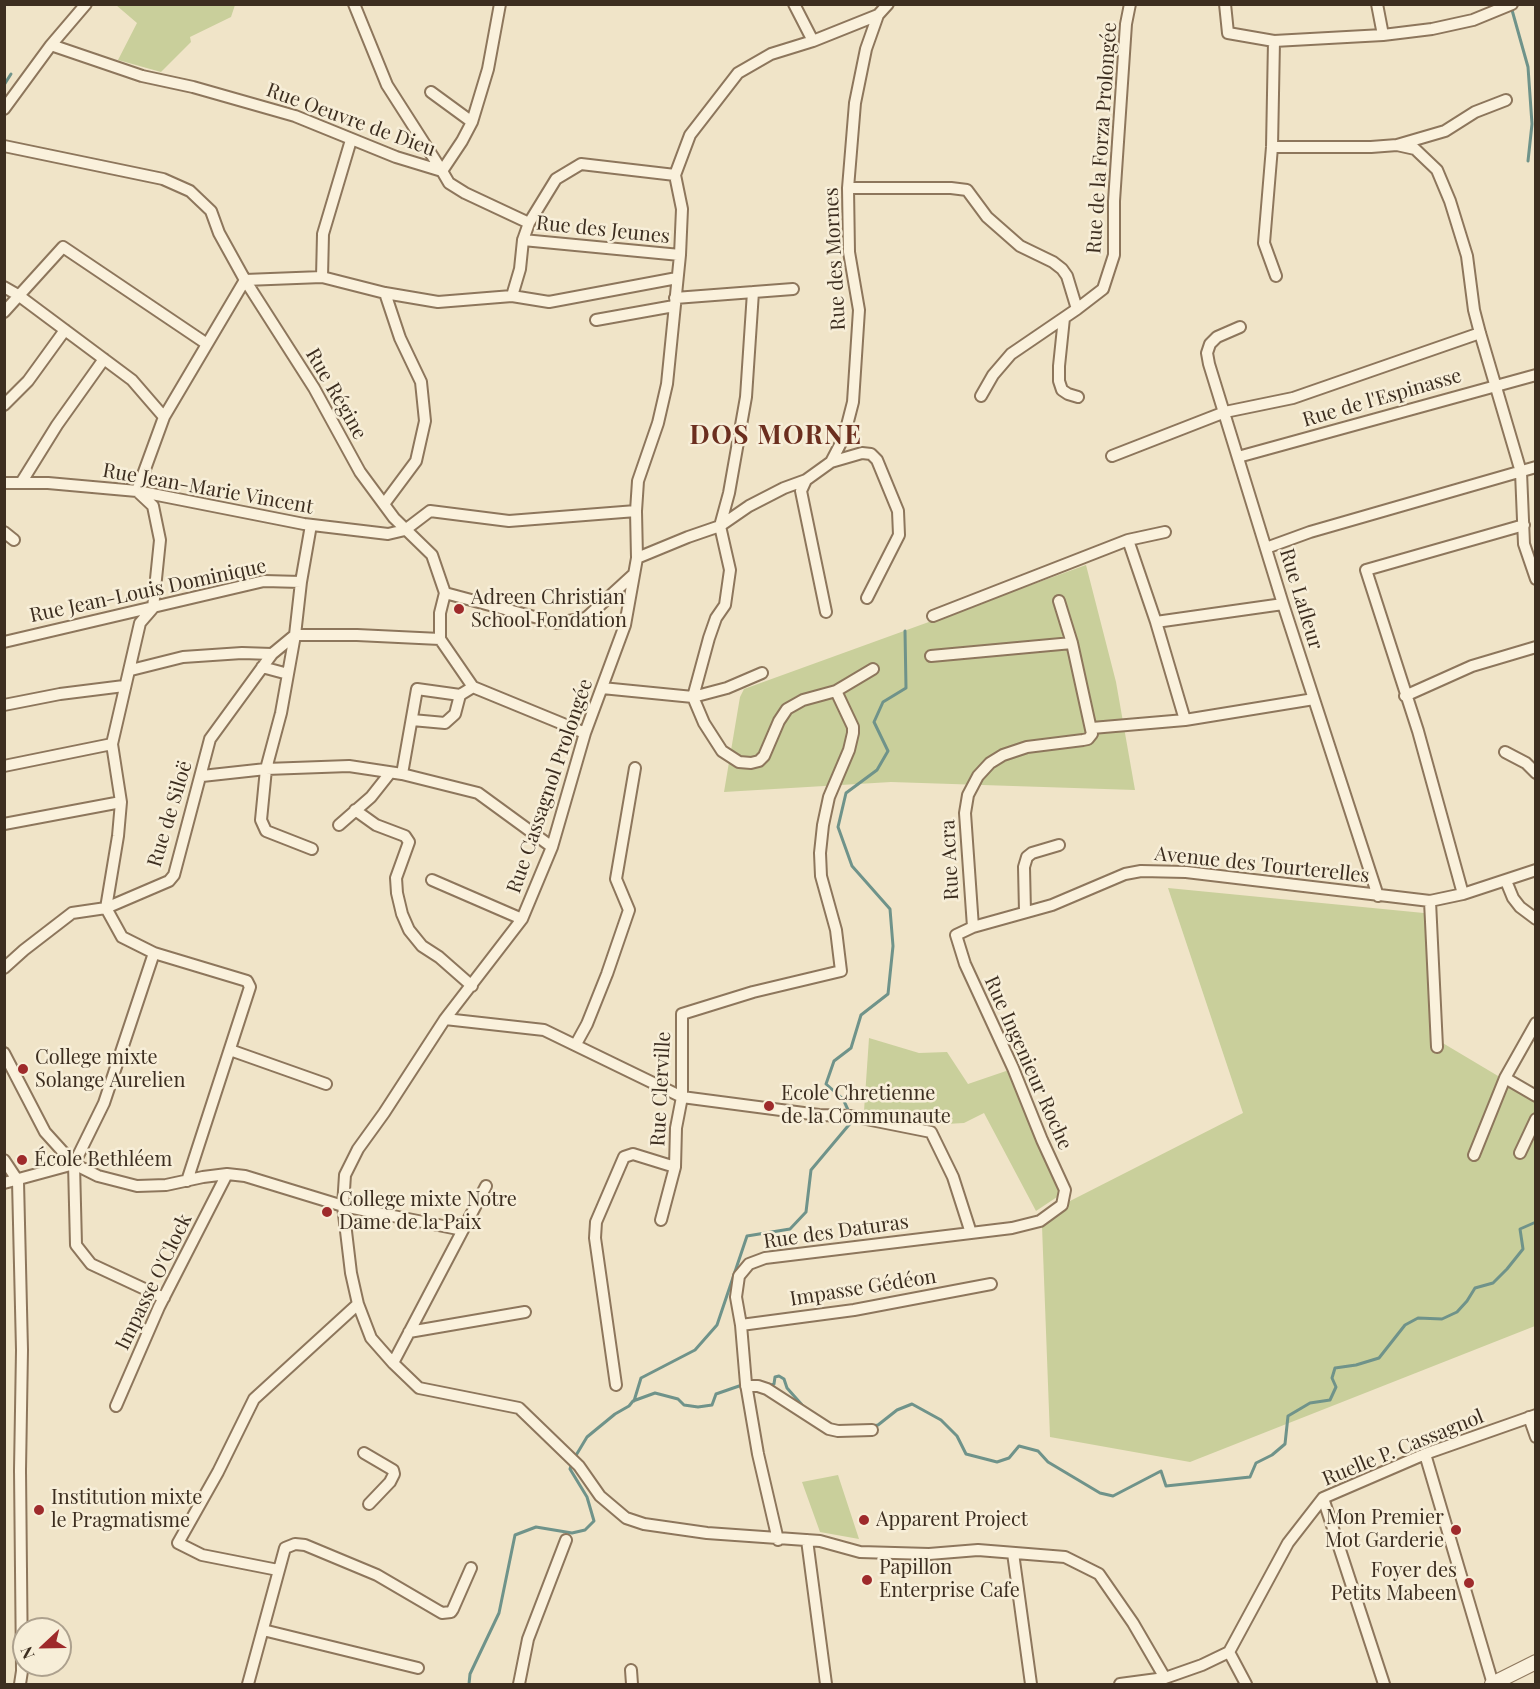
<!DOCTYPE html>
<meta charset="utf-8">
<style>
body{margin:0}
#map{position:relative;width:1540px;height:1689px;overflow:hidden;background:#f0e4c8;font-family:"Playfair Display",serif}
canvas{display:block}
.frame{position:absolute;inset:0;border:6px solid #3d2e20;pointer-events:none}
.north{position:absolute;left:12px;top:1617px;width:60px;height:60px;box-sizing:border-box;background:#f7eed8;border:2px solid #ada18e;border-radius:50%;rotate:248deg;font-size:16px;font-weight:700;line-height:24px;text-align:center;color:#3d2e20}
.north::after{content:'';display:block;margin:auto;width:21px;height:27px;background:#9e2a2b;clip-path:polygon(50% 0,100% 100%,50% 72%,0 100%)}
</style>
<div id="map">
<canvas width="1540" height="1689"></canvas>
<div class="frame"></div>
<div class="north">N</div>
</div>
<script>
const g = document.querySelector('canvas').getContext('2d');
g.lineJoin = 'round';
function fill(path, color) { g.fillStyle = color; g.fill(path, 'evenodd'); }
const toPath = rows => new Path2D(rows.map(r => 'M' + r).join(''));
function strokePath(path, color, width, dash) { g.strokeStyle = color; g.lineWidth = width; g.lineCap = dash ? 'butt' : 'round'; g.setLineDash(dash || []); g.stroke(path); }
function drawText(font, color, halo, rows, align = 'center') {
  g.font = font + ' "Playfair Display",serif'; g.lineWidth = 5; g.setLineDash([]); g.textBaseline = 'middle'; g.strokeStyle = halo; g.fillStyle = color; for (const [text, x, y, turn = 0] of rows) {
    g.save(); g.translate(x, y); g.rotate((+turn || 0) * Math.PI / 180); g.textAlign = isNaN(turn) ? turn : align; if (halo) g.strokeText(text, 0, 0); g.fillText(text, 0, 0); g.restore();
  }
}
const green = toPath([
 [116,5,235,5,231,17,190,37,191,42,161,72,118,60,137,23],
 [1086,565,1116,682,1135,790,891,782,724,792,740,697,744,689],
 [1168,888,1434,914,1441,1042,1535,1098,1535,1326,1190,1462,1050,1437,1042,1226,1070,1201,1243,1113],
 [869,1038,919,1053,947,1052,968,1084,1009,1070,1063,1193,1036,1211,984,1113,964,1123,928,1125,864,1111],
 [838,1475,859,1539,820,1532,802,1482]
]);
const stream = toPath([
 [1512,10,1528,67,1532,124,1528,161],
 [4,85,11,74],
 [849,1112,843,1099,826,1084,834,1061,851,1048,861,1015,888,994,893,946,890,909,852,866,838,827,846,793,877,770,888,751,874,722,883,702,906,688,905,631],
 [769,1386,774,1384,775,1377,779,1376,784,1379,787,1388,803,1406],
 [634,1401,641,1378,695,1350,717,1325,747,1236,790,1229,806,1212,811,1170,853,1120],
 [871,1426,878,1425,897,1410,912,1404,941,1420,957,1436,966,1454,997,1462,1009,1458,1019,1446,1038,1451,1048,1462,1100,1493,1113,1496,1161,1471,1166,1486,1250,1477,1256,1463,1272,1455,1285,1444,1288,1416,1310,1403,1330,1400,1336,1387,1332,1378,1335,1368,1356,1365,1379,1358,1405,1325,1418,1318,1442,1319,1457,1312,1467,1301,1475,1288,1493,1283,1507,1269,1523,1249,1520,1229,1536,1222],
 [575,1457,587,1437,615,1414,629,1406,633,1401,655,1393,678,1399,684,1405,698,1407,712,1405,716,1394,742,1385],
 [469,1684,470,1674,499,1613,515,1535,536,1527,572,1533,585,1530,594,1521,587,1497,570,1469,572,1463]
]);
const minor = toPath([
 [354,4,387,85,442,171,462,141,472,122,488,69,500,4],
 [794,4,813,41],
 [1225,4,1228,33,1274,41,1383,35,1432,29,1473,20,1512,4],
 [1377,4,1383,35],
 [1274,41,1272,147,1264,243,1276,276],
 [51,45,142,76,193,87,295,116,396,157,442,171,449,183,465,193,529,223,556,179,581,164,675,175],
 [431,92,472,122],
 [4,109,51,45,86,4],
 [1397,145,1415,149,1437,170,1450,201,1467,256,1474,310,1480,333,1521,472,1524,544,1536,579],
 [4,146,163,179,190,191,211,211,219,233,245,280,314,388,360,472,394,518,432,555,445,593,557,623,586,618,634,574],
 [1272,147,1371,147,1397,145,1445,131,1475,112,1506,100],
 [675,175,682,209,680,255,667,384,658,423,638,481,636,511,637,558,625,625,585,733,552,847,522,919,445,1019,384,1113,358,1149,345,1175,343,1206,351,1273,358,1304,371,1338,393,1363,419,1388,519,1408,579,1466,600,1496,626,1518,644,1524,707,1533,820,1541,860,1552,929,1554,978,1550,1065,1557,1099,1574,1133,1623,1165,1678],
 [675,175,690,135,738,73,771,54,813,41,878,15,888,4],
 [848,188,951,188,967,190,987,217,1020,246,1053,262,1062,269,1067,276,1077,309],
 [523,240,680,255],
 [322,277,323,234,351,140],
 [4,287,18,295,132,380,164,417],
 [753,292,746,397,729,493,720,526,730,570,725,605,716,618,709,638,693,697,704,723,722,751,739,762,751,763,759,761,764,756,779,721,787,709,803,700,836,691,873,669],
 [512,296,549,302,677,278],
 [675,298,793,289],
 [4,312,63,247,207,344],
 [1064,318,1059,366,1059,381,1062,390,1068,394,1078,397],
 [596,320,674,306],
 [1240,327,1217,337,1210,344,1207,353,1209,364,1283,604,1378,896],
 [981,396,993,375,1011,354,1077,309,1103,289,1114,255,1114,201,1126,24,1130,4],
 [4,405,28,381,65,330],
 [1112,456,1225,412,1293,398,1480,333],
 [1238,457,1536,375],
 [831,462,862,453,871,454,877,460,898,511,899,535,867,598],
 [806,480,801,491,826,612],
 [4,483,48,483,137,491,304,524,388,534,405,530,430,511,509,521,636,511],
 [21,483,57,425,104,359],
 [384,504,416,461,425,421,421,382,400,338,385,293],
 [311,525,301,582,295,635,281,713,266,769,261,820,266,831,312,849],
 [4,532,14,540],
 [1128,540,1165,532],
 [1266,548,1310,532,1536,467],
 [637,558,688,537,720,526,749,506,784,488,806,480,831,462,844,437,853,402,859,310,849,252,848,188,855,103,866,49,878,15],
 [445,593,440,613,440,639,473,687,585,733],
 [933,616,1128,540,1156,622,1185,720],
 [1156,622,1283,604],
 [295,635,357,635,440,639],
 [4,642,264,581,301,582],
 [931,656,1072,643],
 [262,667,288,674],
 [131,670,183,657,242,653,272,654],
 [602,688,693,697,727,688,762,673],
 [1405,696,1472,666,1536,647],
 [4,705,60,694,124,686],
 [412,720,445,723,455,714,460,695],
 [1092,728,1185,720,1314,699],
 [1505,752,1526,763,1536,773],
 [4,766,112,744],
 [402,774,417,689,460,695,473,687],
 [202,776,266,769,349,766,402,774,478,793,552,847],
 [355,810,376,825,405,836,409,842,396,878,397,893,402,914,409,930,422,946,439,957,472,986],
 [4,824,121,802],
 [339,825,371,797,390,773],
 [432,880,522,919],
 [1506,881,1513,898,1520,907,1536,919],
 [1463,894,1418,731,1366,570,1524,525],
 [1430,901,1437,1047],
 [1025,912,1024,867,1027,857,1032,853,1059,845],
 [973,927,965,813,968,795,978,776,990,763,1003,755,1027,747,1083,740,1088,739,1092,734,1072,643,1059,601],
 [154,953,104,1103,74,1164,76,1245,91,1264,164,1298],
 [4,968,24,950,72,913,106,908,169,881,174,875,210,739,272,654,295,635],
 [445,1019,544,1030,682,1097,819,1115,851,1116,931,1132,953,1177,971,1233],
 [1536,1023,1505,1078,1536,1096],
 [576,1044,587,1024,607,974,629,910,616,879,635,768],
 [230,1050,326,1084],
 [4,1053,45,1132,74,1164,98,1176,137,1186,166,1185,203,1177,227,1174,245,1176,343,1206,463,1230],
 [1520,1153,1536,1119],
 [1474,1155,1505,1078],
 [4,1160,18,1181,22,1350,20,1470,22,1671,20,1684],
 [187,1181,250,987,247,981,154,953,122,937,106,908,118,836,121,802,112,744,140,623,153,608,160,540,153,506,137,491,164,417,245,280,322,277,385,293,438,302,512,296,520,269,523,240,529,223],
 [4,1183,74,1164],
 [661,1220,675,1167,676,1128,682,1097,682,1014,753,992,841,971,836,930,821,876,820,853,823,825,829,797,849,750,853,733,853,727,836,691],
 [741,1325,854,1310,991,1284],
 [409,1332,525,1312],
 [393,1363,486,1186],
 [616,1385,595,1238,596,1222,624,1157,633,1154,675,1167],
 [746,1386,758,1386,767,1389,829,1429,838,1431,872,1430],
 [116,1406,159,1307,227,1174],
 [1529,1417,1536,1437],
 [364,1453,393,1470,394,1474,390,1482,369,1504],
 [1425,1454,1493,1684],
 [1323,1498,1384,1684],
 [778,1540,758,1454,746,1384,741,1325,736,1297,739,1276,749,1264,765,1258,1012,1228,1040,1221,1062,1205,1065,1190,1042,1140,1013,1068,965,964,956,935,973,927,1052,905,1125,874,1141,871,1186,872,1430,901,1463,894,1536,870],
 [807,1540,826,1684],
 [1013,1553,1031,1684],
 [278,1570,202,1555,178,1543,218,1472,254,1399,358,1304],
 [263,1630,418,1668],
 [1229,1652,1246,1684],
 [631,1670,632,1684],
 [248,1684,285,1548,295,1544,305,1545,377,1575,442,1613,451,1612,453,1609,471,1568],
 [519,1684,528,1639,566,1540],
 [1120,1684,1165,1678,1202,1665,1229,1652,1288,1543,1323,1498,1425,1454,1536,1415]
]);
const tertiary = toPath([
 [1492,1684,1536,1662]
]);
const markers = [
 [459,609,6,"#9e2a2b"],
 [23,1069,6,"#9e2a2b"],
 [769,1106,6,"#9e2a2b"],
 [22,1160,6,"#9e2a2b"],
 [327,1212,6,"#9e2a2b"],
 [39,1510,6,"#9e2a2b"],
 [864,1520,6,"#9e2a2b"],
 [1456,1530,6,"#9e2a2b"],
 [867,1580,6,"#9e2a2b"],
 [1469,1583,6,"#9e2a2b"]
];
const streetNames = [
 ["Rue Oeuvre de Dieu",351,120,20],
 ["Rue de la Forza Prolongée",1102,138,-86],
 ["Rue des Jeunes",603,230,6],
 ["Rue des Mornes",835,259,-93],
 ["Rue Régine",336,394,60],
 ["Rue de l'Espinasse",1382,398,-16],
 ["Rue Jean-Marie Vincent",208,489,10],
 ["Rue Jean-Louis Dominique",148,591,-12],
 ["Rue Lafleur",1301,599,73],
 ["Rue Cassagnol Prolongée",550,786,-71],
 ["Rue de Siloë",170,814,-73],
 ["Rue Acra",950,860,-93],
 ["Avenue des Tourterelles",1262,865,6],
 ["Rue Ingenieur Roche",1028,1063,66],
 ["Rue Clerville",661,1089,-87],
 ["Rue des Daturas",836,1232,-8],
 ["Impasse O'Clock",154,1282,-64],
 ["Impasse Gédéon",863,1288,-9],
 ["Ruelle P. Cassagnol",1403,1448,-22]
];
const poiNames = [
 ["Adreen Christian",471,598],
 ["School Fondation",471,621],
 ["College mixte",35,1058],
 ["Solange Aurelien",35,1081],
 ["Ecole Chretienne",781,1094],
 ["de la Communaute",781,1117],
 ["École Bethléem",34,1160],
 ["College mixte Notre",339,1200],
 ["Dame de la Paix",339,1223],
 ["Institution mixte",51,1498],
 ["le Pragmatisme",51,1521],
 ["Mon Premier",1444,1518,"right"],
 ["Mot Garderie",1444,1541,"right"],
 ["Apparent Project",876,1520],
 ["Papillon",879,1568],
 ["Enterprise Cafe",879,1591],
 ["Foyer des",1457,1571,"right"],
 ["Petits Mabeen",1457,1594,"right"]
];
const districtNames = [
 ["DOS MORNE",776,436]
];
fill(green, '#c9cf9b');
strokePath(stream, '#6f938a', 3);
strokePath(minor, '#8d765c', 14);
strokePath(tertiary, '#8d765c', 16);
strokePath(minor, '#faf1dc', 10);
strokePath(tertiary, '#faf1dc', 14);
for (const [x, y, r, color] of markers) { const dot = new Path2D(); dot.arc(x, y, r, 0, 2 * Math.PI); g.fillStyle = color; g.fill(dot); strokePath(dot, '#f7eed8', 2); }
drawText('20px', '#3d2e20', '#f7eed8', streetNames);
drawText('20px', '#3d2e20', '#f7eed8', poiNames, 'left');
g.letterSpacing = '1.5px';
drawText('bold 26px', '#6b2e1e', '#f7eed8', districtNames);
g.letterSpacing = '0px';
</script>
